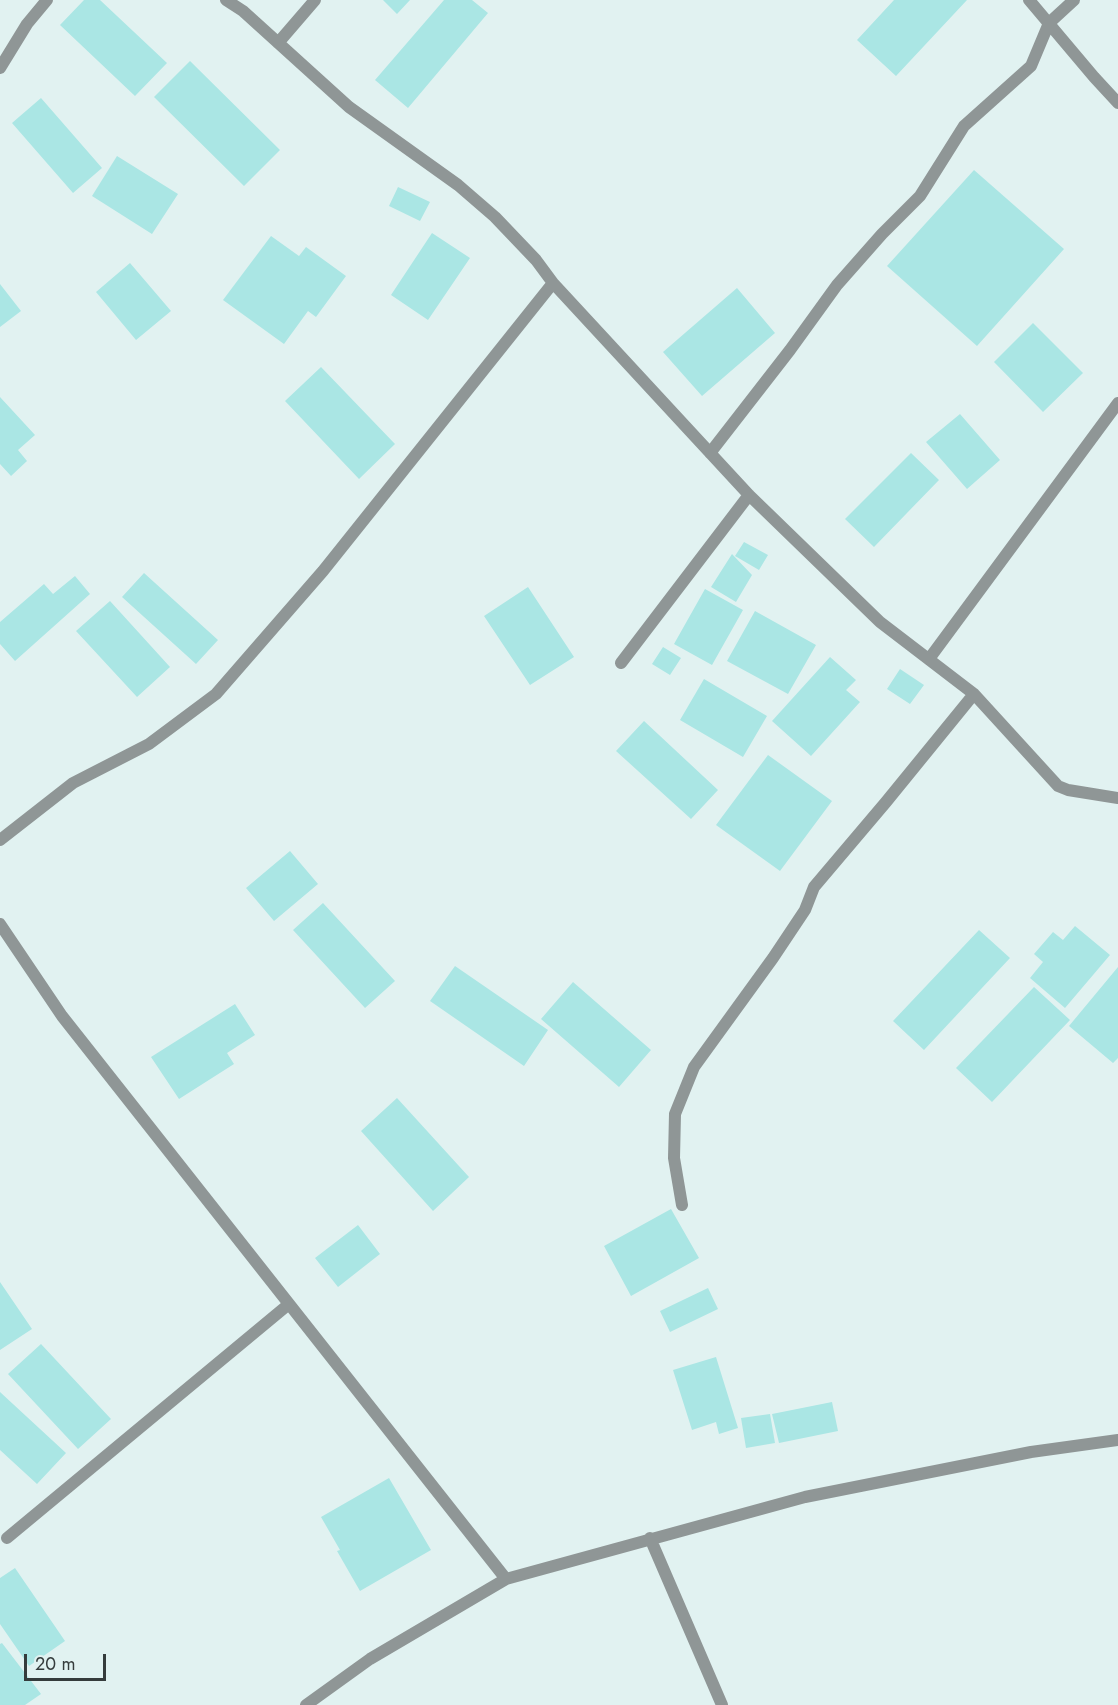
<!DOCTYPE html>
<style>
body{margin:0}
#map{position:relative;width:1118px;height:1705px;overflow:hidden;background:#e1f2f1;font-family:Jost,sans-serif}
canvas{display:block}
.scale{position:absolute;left:24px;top:1654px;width:82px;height:27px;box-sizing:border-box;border:3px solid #353c3c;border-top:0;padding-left:8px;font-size:18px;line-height:21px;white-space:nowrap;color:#353c3c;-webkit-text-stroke:4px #e1f2f1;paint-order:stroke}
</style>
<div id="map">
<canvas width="1118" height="1705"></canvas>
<div class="scale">20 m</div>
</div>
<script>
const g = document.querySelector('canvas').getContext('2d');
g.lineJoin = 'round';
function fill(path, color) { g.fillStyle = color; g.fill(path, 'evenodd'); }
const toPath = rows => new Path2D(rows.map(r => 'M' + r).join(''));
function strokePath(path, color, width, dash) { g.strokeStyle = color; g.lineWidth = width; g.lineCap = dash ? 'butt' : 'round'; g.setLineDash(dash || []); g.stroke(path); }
const building = toPath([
 [84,0,100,0,167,63,135,96,60,25],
 [383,0,410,0,397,14],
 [444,0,472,0,488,13,408,108,375,80],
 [894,0,967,0,896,76,857,40],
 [190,61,280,150,244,186,154,97],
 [41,98,102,168,73,193,12,123],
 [117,156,178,194,152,234,92,196],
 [974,170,1064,249,977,346,887,266],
 [398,187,430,202,420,221,389,206],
 [432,233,470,258,428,320,391,295],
 [271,236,299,256,306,247,346,276,316,317,308,311,284,344,223,300],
 [130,263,171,311,136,340,96,292],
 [0,284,21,311,0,327],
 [737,288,775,333,702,396,663,352],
 [1033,323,1083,373,1043,412,994,362],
 [321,367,395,444,359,479,285,401],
 [0,397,35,435,18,450,27,461,11,476,0,464],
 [960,414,1000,460,967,489,926,442],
 [911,453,939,480,874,547,845,519],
 [744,542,768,555,759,570,735,556],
 [732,554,752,575,736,602,711,587],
 [144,573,218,640,196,664,122,597],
 [75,576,90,594,15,661,0,644,0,622,44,584,53,594],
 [528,587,574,657,530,685,484,616],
 [705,589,743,610,712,665,674,644],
 [110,601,170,667,137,697,76,631],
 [755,611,816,645,788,694,727,661],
 [663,647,681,658,670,675,652,664],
 [830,657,856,680,846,690,860,702,811,756,772,721],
 [900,669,924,685,910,704,887,689],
 [704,679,767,716,743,757,680,720],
 [644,721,718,790,691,819,616,751],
 [768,755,832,801,780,871,716,825],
 [290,851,318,884,274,921,246,888],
 [323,903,395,981,365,1008,293,930],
 [1075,926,1110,955,1065,1008,1030,978,1043,962,1034,954,1053,932,1063,940],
 [979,930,1010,958,924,1050,893,1021],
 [455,966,548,1030,524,1066,430,1001],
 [1118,967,1118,1058,1113,1063,1069,1026],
 [573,982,651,1050,619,1087,541,1019],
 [1034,987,1070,1020,992,1102,956,1068],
 [235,1004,255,1035,227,1053,234,1064,179,1099,151,1057],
 [397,1098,469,1177,433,1211,361,1131],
 [671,1209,699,1258,631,1296,604,1246],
 [358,1225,380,1254,338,1287,315,1258],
 [0,1282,32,1329,0,1350],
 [708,1288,718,1309,670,1332,660,1311],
 [41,1344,111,1419,78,1449,8,1374],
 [716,1357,738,1428,719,1434,716,1422,692,1430,673,1370],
 [0,1392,66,1453,37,1484,0,1450],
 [832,1402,838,1431,779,1443,772,1414],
 [770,1414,775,1443,746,1448,741,1418],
 [389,1478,431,1550,360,1591,337,1551,340,1550,321,1517],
 [15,1568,65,1641,29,1666,0,1624,0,1578],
 [2,1643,41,1694,25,1705,0,1705,0,1644]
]);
const minor = toPath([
 [226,0,243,11,349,107,458,185,495,217,536,260,553,283,749,495,880,622,974,694,1058,786,1068,790,1118,798],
 [1029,0,1094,77,1118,103],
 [278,43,315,0],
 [0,68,27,24,47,0],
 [710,453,790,350,837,285,882,234,920,196,964,126,1031,66,1049,23,1074,0],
 [929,659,1118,403],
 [621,663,749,495],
 [0,840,73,783,149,744,216,694,323,571,553,283],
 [0,924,62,1016,506,1579],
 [682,1205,674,1158,675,1114,694,1067,773,958,805,910,814,887,886,802,974,694],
 [7,1538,289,1304],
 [650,1538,722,1705],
 [306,1705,370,1659,506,1579,805,1497,1031,1452,1118,1440]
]);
fill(building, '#aae6e4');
strokePath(minor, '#8f9696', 12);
</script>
